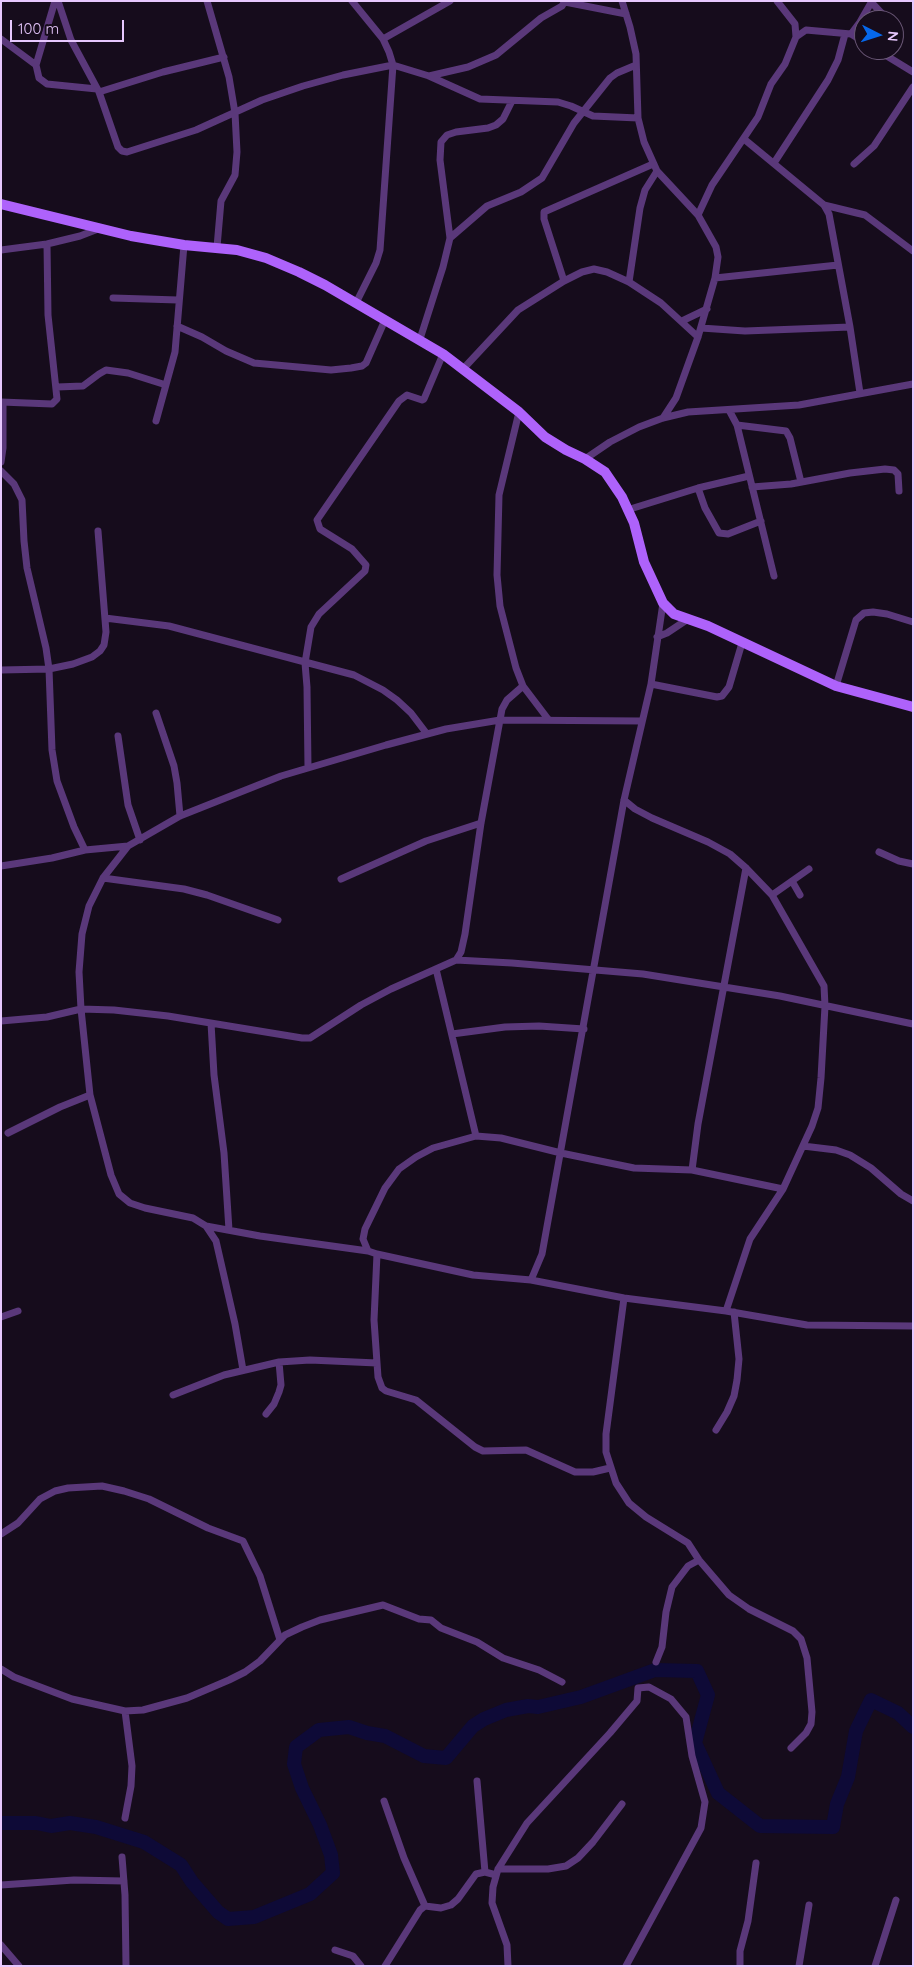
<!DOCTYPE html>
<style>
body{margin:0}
#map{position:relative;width:914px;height:1967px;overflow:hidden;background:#160c1c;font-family:Quicksand,sans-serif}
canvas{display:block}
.frame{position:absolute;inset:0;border:2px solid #e7c8fe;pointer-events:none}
.north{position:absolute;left:854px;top:10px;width:50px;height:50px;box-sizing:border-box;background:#160c1c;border:1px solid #6a5776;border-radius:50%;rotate:95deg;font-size:14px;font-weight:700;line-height:20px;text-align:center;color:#e7c8fe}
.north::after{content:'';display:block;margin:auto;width:18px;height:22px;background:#0668eb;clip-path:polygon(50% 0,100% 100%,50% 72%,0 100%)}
.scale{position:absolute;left:10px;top:20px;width:114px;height:22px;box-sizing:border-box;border:2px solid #e7c8fe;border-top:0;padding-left:6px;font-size:15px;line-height:18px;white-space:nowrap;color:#e7c8fe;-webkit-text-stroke:4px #160c1c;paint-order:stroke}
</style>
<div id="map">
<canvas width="914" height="1967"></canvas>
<div class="frame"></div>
<div class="north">N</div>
<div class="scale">100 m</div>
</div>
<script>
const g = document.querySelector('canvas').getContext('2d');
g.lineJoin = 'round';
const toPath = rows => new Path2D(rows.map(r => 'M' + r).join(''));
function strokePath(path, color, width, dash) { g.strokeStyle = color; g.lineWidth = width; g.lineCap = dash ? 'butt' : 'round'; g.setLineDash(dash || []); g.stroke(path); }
const river = toPath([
 [1,1823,36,1823,51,1826,70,1823,96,1827,144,1842,181,1865,192,1882,218,1912,228,1919,254,1917,310,1894,333,1873,331,1855,320,1825,302,1788,294,1764,296,1747,319,1730,349,1727,367,1733,385,1736,424,1756,446,1758,473,1726,484,1719,506,1710,528,1706,538,1707,581,1697,655,1670,697,1671,708,1695,695,1743,718,1793,760,1826,833,1827,837,1804,848,1777,856,1731,871,1700,898,1713,913,1727]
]);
const street = toPath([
 [55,1,36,65,39,78,47,84,97,89],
 [58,1,71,40,99,92,118,147,122,151,127,152,196,130,262,100,303,86,343,75,393,65,429,76,480,99,558,102,571,106,593,116,638,118],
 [207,1,229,77,235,113,237,152,235,175,221,201,217,247],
 [352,1,383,39,389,52,393,65,380,250,376,263,356,303],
 [622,1,630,27,636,54,638,118,644,142,657,171,698,215,716,247,718,257,715,278,698,337,676,398,663,418],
 [777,1,795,24,796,37],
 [565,2,626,14],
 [872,3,888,20],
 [851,34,864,42],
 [1,39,36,65],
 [383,39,450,1],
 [877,50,913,72],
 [429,76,468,67,496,55,541,18,562,6,565,1],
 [99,92,163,72,224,57],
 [744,139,824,205,829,214,850,327,860,393],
 [774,163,828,80,838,60,845,34],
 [854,164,874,146,913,87],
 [824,205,865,215,913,251],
 [698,215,712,185,758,117,771,84,785,64,796,37,806,30,851,34,860,22,872,1],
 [450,238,487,206,521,192,542,178,574,123,610,78,617,73,636,65],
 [1,250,47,244,80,236,98,229],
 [715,278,838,265],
 [564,281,544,219,544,212,653,164],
 [629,282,640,208,645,190,657,171],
 [113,298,178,300],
 [682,321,707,309],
 [177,326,202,337,226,351,254,363,331,370,351,368,362,366,366,363,385,320],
 [701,328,745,331,850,327],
 [420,339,443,267,450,238,440,160,441,142,447,135,456,132,488,128,496,125,503,119,512,101],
 [463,369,518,310,564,281,582,272,594,269,607,272,629,282,661,303,698,337],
 [57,387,83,386,99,374,106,370,128,373,166,385],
 [1,402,52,404,57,399,48,315,47,244],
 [729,410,737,425,774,576],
 [519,412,499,495,497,575,500,606,516,668,523,686,548,719],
 [156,421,175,352,184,245],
 [737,425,786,431,790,438,801,482],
 [585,459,610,442,639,427,663,418,688,412,799,405,913,384],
 [1,462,3,448,3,403],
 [1,471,14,484,22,500,24,541,27,568,46,648,49,669,52,750,57,781,74,827,85,850],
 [752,487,791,484,850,473,885,469,894,470,898,474,899,491],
 [698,488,705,508,719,533,728,534,761,521],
 [627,510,698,488,749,476],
 [105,618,169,626,354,675,383,690,397,700,411,713,427,734],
 [657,637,667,633,688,619],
 [1,670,49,669,73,664,92,657,100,651,104,645,106,632,98,531],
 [651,684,717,697,722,696,729,687,742,643],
 [836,686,856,620,864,613,873,612,887,614,913,622],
 [156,713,174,766,177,783,180,816],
 [118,736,128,805,140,840],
 [308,768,307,687,305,663,311,627,319,614,365,571,366,565,352,549,320,529,317,520,399,401,407,395,422,400,424,399,443,354],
 [624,800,635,809,652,818,708,842,730,854,746,868,772,895,824,986,825,1006,821,1078,818,1108,812,1126,783,1189,750,1239,726,1311],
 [879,852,899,861,913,864],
 [1,866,52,858,85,850,128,846],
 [103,878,184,889,207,895,278,920],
 [341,879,426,841,481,823],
 [792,881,800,895],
 [772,895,809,869],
 [456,960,512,963,643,974,780,996,913,1024],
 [436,969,476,1136],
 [1,1021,47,1017,81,1009,114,1010,168,1016,302,1038,310,1038,361,1005,391,989,456,960,461,952,465,934,481,823,502,709,507,700,523,686],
 [211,1023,214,1075,224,1153,229,1230],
 [452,1034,505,1027,539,1026,584,1029],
 [8,1133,60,1107,90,1095],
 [803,1146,836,1150,850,1155,871,1168,901,1194,913,1201],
 [692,1170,698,1124,746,868],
 [783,1189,692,1170,634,1168,561,1153,501,1138,476,1136,433,1148,416,1157,399,1169,385,1188,365,1229,363,1239,368,1251,377,1254,473,1275,531,1280,624,1298,726,1311,807,1325,913,1326],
 [206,1226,260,1236,368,1251],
 [377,1254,374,1320,378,1377,382,1388,386,1391,416,1400,475,1447,483,1451,526,1450,575,1472,593,1472,610,1468],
 [531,1280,542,1254,624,800,651,684,663,603],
 [624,1298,606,1434,606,1452,616,1483,629,1503,646,1517,688,1543,699,1560,729,1595,749,1609,793,1631,801,1639,807,1658,812,1712,811,1724,806,1733,791,1748],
 [1,1317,18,1311],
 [243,1370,235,1324,216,1241,206,1226,193,1218,145,1208,130,1203,119,1194,111,1175,90,1095,81,1009,79,972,82,934,89,906,103,878,128,846,180,816,281,776,386,745,446,729,500,720,642,721],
 [173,1395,224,1375,279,1362,310,1360,377,1363],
 [266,1414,274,1404,279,1392,281,1385,279,1362],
 [716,1430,727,1412,734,1396,737,1380,739,1359,734,1312],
 [1,1534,18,1523,40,1499,55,1491,68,1488,102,1486,124,1491,149,1499,208,1528,243,1541,260,1576,280,1640],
 [656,1662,662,1647,666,1612,672,1587,688,1566,699,1560],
 [1,1669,14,1677,72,1699,125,1711,143,1710,187,1698,229,1680,245,1672,260,1661,285,1635,302,1627,320,1620,383,1605,419,1619,431,1620,441,1628,477,1642,503,1658,539,1670,562,1682],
 [477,1781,485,1872],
 [384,1801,404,1858,425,1906],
 [125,1818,131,1786,132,1766,125,1711],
 [122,1857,125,1895,126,1966],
 [498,1869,548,1869,566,1866,578,1858,593,1842,622,1804],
 [1,1885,74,1880,124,1881],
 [1,1945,19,1966],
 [335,1950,353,1956,361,1966],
 [385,1966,420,1910,425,1906,441,1908,451,1905,458,1899,476,1874,485,1872,496,1875],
 [508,1966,507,1945,492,1903,493,1887,498,1869,527,1823,610,1733,637,1701,638,1688,649,1687,671,1699,686,1717,692,1756,705,1802,701,1828,626,1966],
 [740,1966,740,1951,748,1921,756,1863],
 [799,1966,809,1905],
 [875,1966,896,1900]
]);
const secondary = toPath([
 [1,204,131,236,184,245,237,250,266,258,299,272,325,285,443,354,519,412,545,437,566,450,585,459,605,472,622,497,634,523,644,562,663,603,674,614,708,626,836,686,913,707]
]);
strokePath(river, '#0e0a37', 14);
strokePath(street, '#5a387a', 7);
strokePath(secondary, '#ae62fb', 10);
</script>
